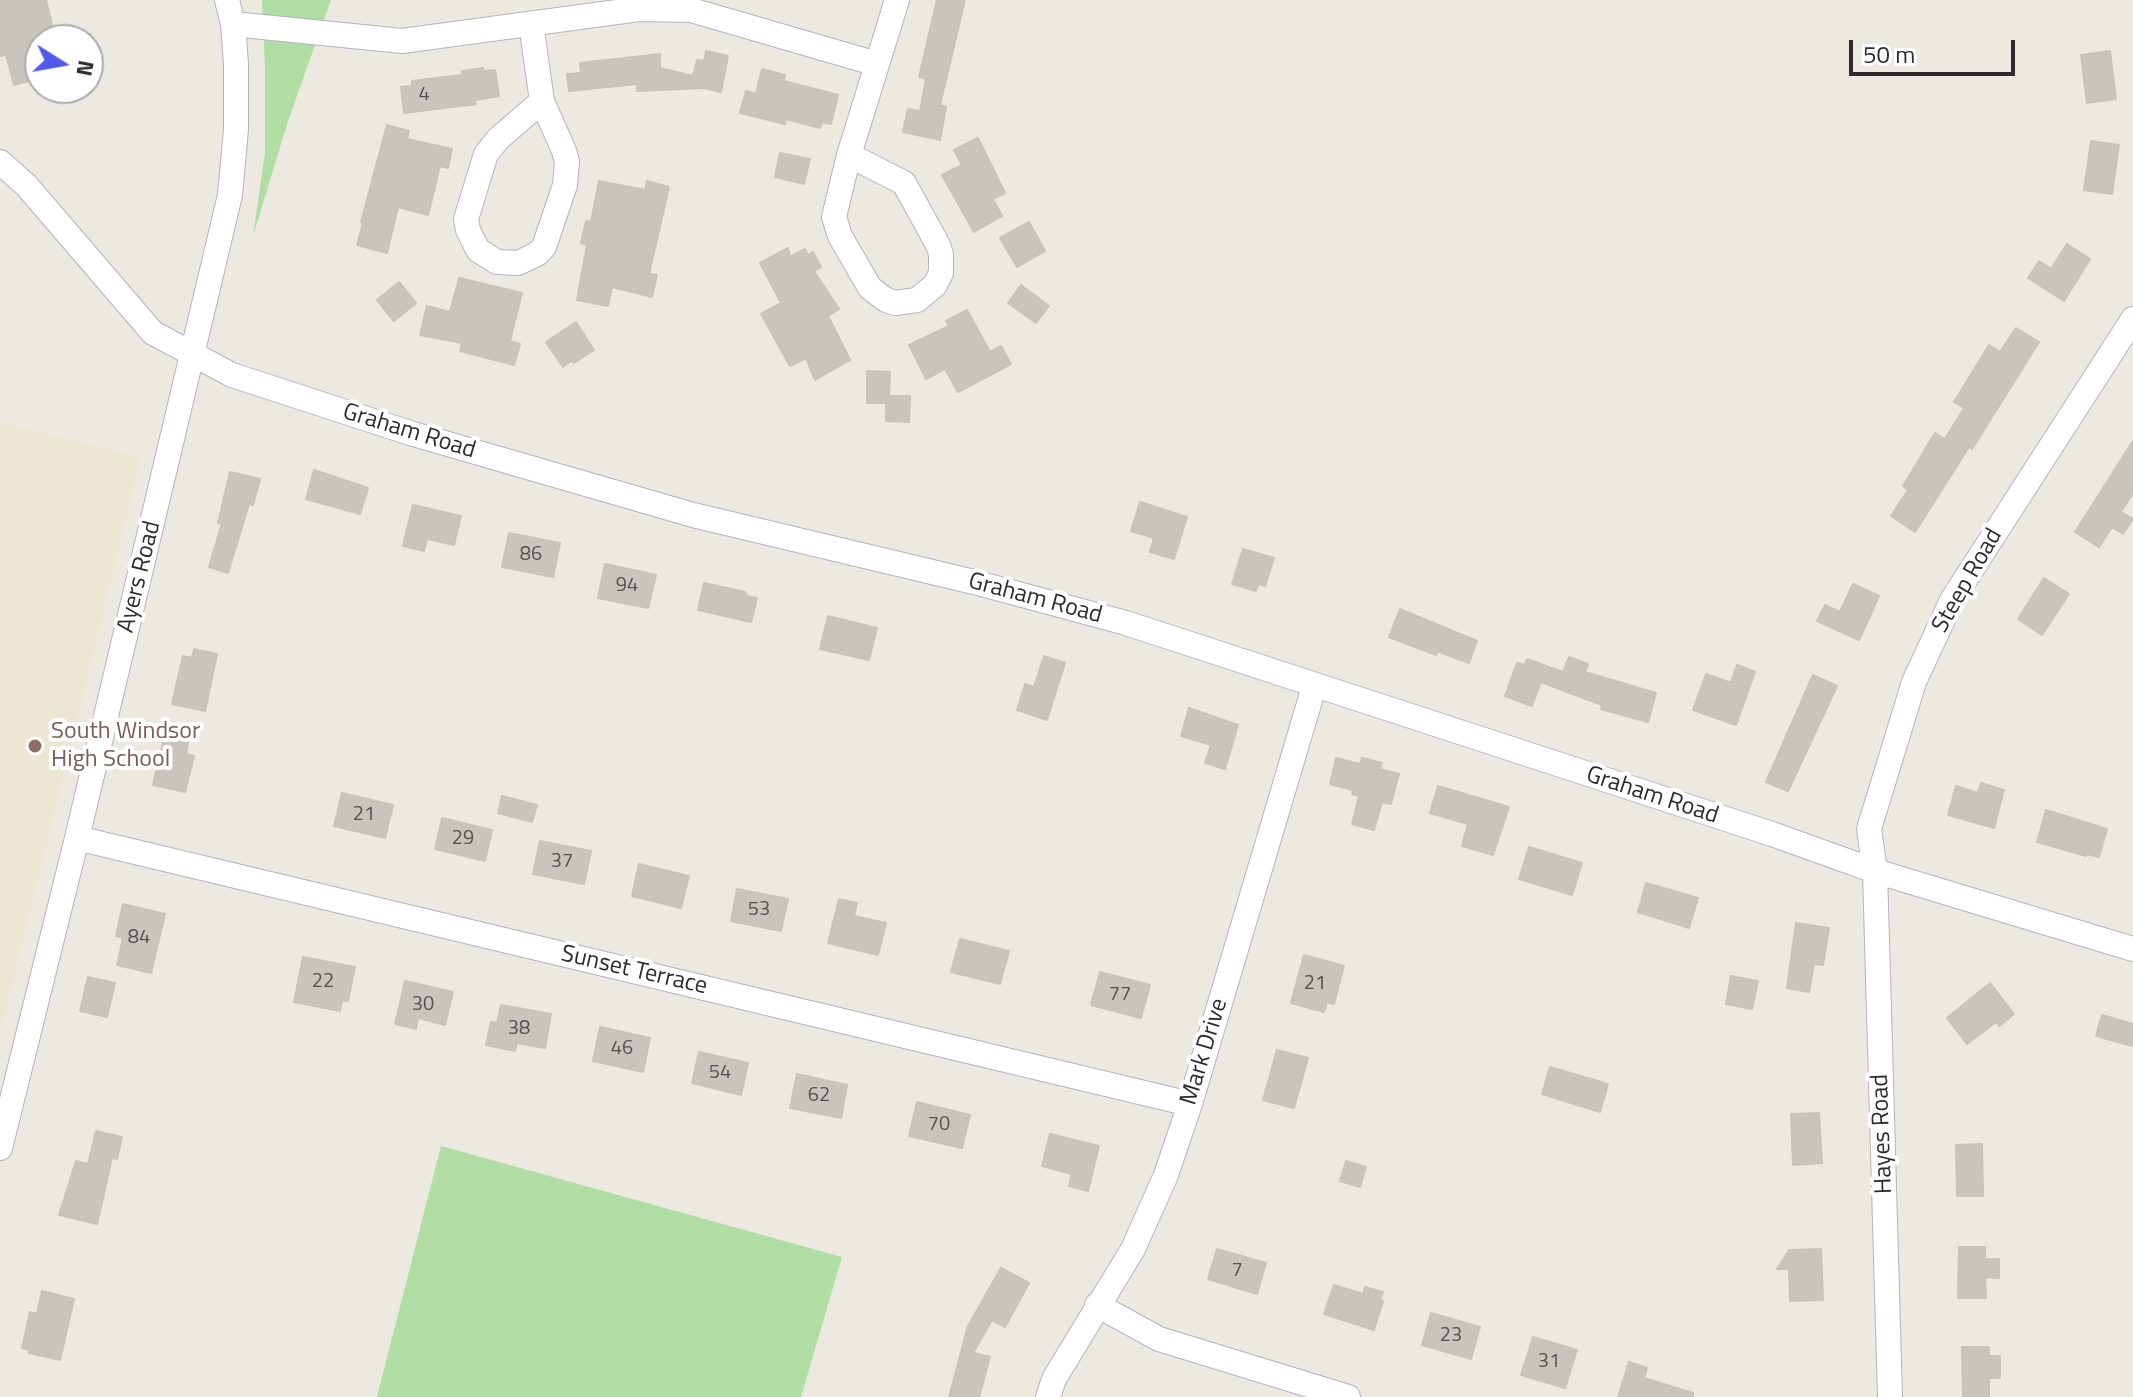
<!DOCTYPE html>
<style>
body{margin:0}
#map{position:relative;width:2133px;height:1397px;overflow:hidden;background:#ece9e0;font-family:"Titillium Web",sans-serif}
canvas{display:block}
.north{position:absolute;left:24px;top:24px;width:80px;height:80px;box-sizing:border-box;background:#fff;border:2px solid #ababab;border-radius:50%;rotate:101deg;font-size:22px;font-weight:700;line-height:32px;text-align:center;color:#2c2c2c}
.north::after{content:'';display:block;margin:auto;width:28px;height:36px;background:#525ae8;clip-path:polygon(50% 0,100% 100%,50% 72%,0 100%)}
.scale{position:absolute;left:1849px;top:40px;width:166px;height:36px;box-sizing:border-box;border:4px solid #2c2c2c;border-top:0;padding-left:10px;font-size:24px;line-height:28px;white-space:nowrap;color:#2c2c2c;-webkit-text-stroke:6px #fff;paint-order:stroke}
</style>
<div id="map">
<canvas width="2133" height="1397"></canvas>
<div class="north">N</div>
<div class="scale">50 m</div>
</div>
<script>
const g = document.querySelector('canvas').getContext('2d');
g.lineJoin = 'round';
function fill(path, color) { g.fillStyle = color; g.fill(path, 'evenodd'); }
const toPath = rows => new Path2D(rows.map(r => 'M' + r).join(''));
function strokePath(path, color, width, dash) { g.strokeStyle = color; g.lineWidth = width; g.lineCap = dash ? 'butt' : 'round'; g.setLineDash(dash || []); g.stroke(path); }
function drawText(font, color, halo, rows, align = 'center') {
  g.font = font + ' "Titillium Web",sans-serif'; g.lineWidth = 8; g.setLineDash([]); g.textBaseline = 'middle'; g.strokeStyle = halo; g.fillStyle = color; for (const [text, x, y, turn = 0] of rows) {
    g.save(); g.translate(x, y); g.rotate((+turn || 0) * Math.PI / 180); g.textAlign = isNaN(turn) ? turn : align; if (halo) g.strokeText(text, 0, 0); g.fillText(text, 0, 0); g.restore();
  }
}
const education = toPath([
 [0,422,141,457,0,1034]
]);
const green = toPath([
 [262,0,331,0,288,121,253,236,265,153,265,66],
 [441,1146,842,1257,801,1397,377,1397]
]);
const building = toPath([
 [0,0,46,0,53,29,40,32,40,78,14,85,6,55,0,56,0,0],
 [937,0,965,0,940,105,946,107,940,140,903,132,908,109,920,111,926,79,919,77,937,0],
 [706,51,728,56,721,92,704,88,637,91,637,84,569,91,567,74,581,73,580,63,660,54,660,68,693,76,697,60,704,61,706,51],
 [2110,51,2116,99,2087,103,2081,55,2110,51],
 [483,68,484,71,495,70,499,96,475,100,476,104,404,113,401,87,412,86,412,81,462,75,462,71,483,68],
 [762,69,785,75,784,81,838,95,831,124,822,122,820,128,786,119,785,124,740,113,746,91,756,94,762,69],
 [387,125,409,131,407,139,452,149,448,168,440,166,428,215,398,207,387,253,357,245,363,223,361,222,387,125],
 [978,138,1005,193,993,199,1002,216,974,232,942,175,962,165,954,150,978,138],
 [2091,141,2119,145,2112,194,2084,190,2091,141],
 [780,153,810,159,804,184,775,177,780,153],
 [599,181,645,190,647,181,669,187,649,274,657,275,652,297,612,287,608,306,577,300,587,245,581,243,586,221,591,222,599,181],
 [1029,222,1045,251,1017,267,1000,238,1029,222],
 [2067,244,2090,259,2064,301,2028,278,2039,261,2051,269,2067,244],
 [788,248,790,257,805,249,808,255,813,252,821,267,814,271,839,309,828,316,850,360,815,380,806,358,790,366,761,314,781,303,760,263,788,248],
 [459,278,522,293,510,341,520,344,514,365,460,351,462,343,420,335,427,306,450,312,459,278],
 [399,282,416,303,394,321,377,300,399,282],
 [1021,285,1049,306,1036,323,1008,303,1021,285],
 [967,310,990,352,1001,346,1011,364,958,392,945,369,926,379,909,345,949,326,946,321,967,310],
 [576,322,594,350,574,363,572,360,563,367,546,342,576,322],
 [2016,328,2039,342,1972,449,1969,447,1915,532,1891,516,1908,490,1903,486,1935,433,1945,439,1964,408,1954,402,1989,345,2000,352,2016,328],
 [867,371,890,372,889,396,910,396,909,422,886,421,886,403,867,403,867,371],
 [2133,441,2133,493,2121,512,2133,519,2123,534,2112,527,2099,547,2075,532,2133,441],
 [314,470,368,488,360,514,306,499,314,470],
 [230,472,260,479,253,505,249,504,228,573,209,567,222,523,218,523,230,472],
 [1140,502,1187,517,1174,559,1150,552,1154,538,1131,531,1140,502],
 [413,505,461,516,454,545,427,539,424,551,403,546,413,505],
 [509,533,560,543,553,577,502,567,509,533],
 [1243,549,1274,558,1265,586,1258,584,1256,591,1232,584,1243,549],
 [605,564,656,575,648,608,598,598,605,564],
 [2044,578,2069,594,2042,635,2018,619,2044,578],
 [704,583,745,592,747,596,757,598,751,622,698,610,704,583],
 [1853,584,1879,596,1859,640,1817,621,1825,605,1840,612,1853,584],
 [1400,609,1477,641,1469,663,1437,651,1436,655,1389,637,1400,609],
 [828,616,877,628,869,660,820,649,828,616],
 [194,649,217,654,205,711,172,704,183,656,192,658,194,649],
 [1044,656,1065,663,1047,720,1017,710,1025,684,1034,687,1044,656],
 [1569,657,1588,664,1585,672,1656,693,1648,722,1601,709,1602,705,1541,682,1532,706,1505,696,1517,663,1525,665,1527,659,1563,672,1569,657],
 [1737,665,1755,672,1736,725,1693,710,1706,674,1731,683,1737,665],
 [1813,675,1837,686,1788,791,1766,782,1813,675],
 [1189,708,1238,725,1225,769,1205,763,1211,745,1181,736,1189,708],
 [164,738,188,743,186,754,194,756,185,792,153,785,164,738],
 [1336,758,1360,764,1362,758,1382,763,1380,769,1399,774,1391,804,1382,802,1374,830,1352,824,1359,796,1352,794,1353,790,1330,784,1336,758],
 [1981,783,2004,790,1994,828,1948,815,1956,786,1978,793,1981,783],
 [1438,786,1509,807,1493,855,1462,846,1468,824,1430,813,1438,786],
 [342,793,393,805,385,838,334,826,342,793],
 [502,796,537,805,532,822,498,813,502,796],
 [2046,810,2107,829,2099,857,2087,854,2086,856,2037,842,2046,810],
 [442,818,492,830,485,861,435,849,442,818],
 [540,841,591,851,584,884,533,874,540,841],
 [1529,847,1582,863,1572,895,1519,879,1529,847],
 [639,864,689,876,681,908,632,896,639,864],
 [1646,883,1698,898,1689,928,1638,912,1646,883],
 [737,889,788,899,781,931,731,921,737,889],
 [839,899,857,903,854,916,886,923,878,955,828,943,839,899],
 [123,904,165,914,151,973,117,965,123,938,116,936,123,904],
 [1796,923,1829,928,1823,965,1814,964,1809,992,1787,988,1796,923],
 [960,939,1009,951,1000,984,951,972,960,939],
 [1304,955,1344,966,1334,1004,1327,1002,1324,1012,1291,1003,1304,955],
 [303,957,355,967,348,1001,342,1000,340,1011,294,1002,303,957],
 [1100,972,1150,985,1141,1018,1091,1005,1100,972],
 [1731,976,1758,981,1752,1009,1726,1004,1731,976],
 [88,977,115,983,107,1017,80,1011,88,977],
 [405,981,453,992,445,1025,418,1018,416,1029,395,1024,405,981],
 [1990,983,2014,1014,1999,1026,1996,1022,1967,1044,1947,1018,1990,983],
 [501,1005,551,1014,545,1048,517,1043,515,1051,486,1045,491,1022,497,1023,501,1005],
 [2102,1015,2133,1024,2133,1046,2096,1036,2102,1015],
 [600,1027,650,1038,643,1072,593,1061,600,1027],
 [1277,1050,1308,1058,1294,1108,1263,1100,1277,1050],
 [699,1052,748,1063,741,1095,692,1083,699,1052],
 [1550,1067,1608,1084,1600,1112,1542,1094,1550,1067],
 [797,1074,847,1085,841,1118,790,1108,797,1074],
 [917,1102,970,1115,962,1148,909,1136,917,1102],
 [1819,1113,1822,1163,1793,1165,1791,1114,1819,1113],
 [96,1131,122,1137,117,1159,112,1158,97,1224,59,1215,76,1161,88,1164,96,1131],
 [1050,1134,1099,1146,1088,1191,1069,1186,1072,1174,1042,1166,1050,1134],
 [1982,1144,1983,1196,1957,1196,1956,1145,1982,1144],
 [1346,1161,1366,1167,1360,1187,1340,1181,1346,1161],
 [1959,1247,1985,1247,1985,1259,1999,1259,1999,1278,1985,1277,1986,1298,1958,1298,1959,1247],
 [1217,1249,1266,1263,1257,1294,1208,1279,1217,1249],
 [1821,1249,1823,1300,1790,1301,1789,1269,1777,1269,1789,1250,1821,1249],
 [1001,1268,1029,1283,1005,1327,992,1320,973,1353,990,1357,979,1397,949,1397,968,1326,1001,1268],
 [1334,1285,1363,1294,1365,1287,1383,1292,1380,1300,1383,1301,1374,1330,1324,1314,1334,1285],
 [42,1291,74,1299,60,1360,29,1353,29,1350,22,1348,30,1312,37,1314,42,1291],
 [1431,1313,1480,1327,1471,1359,1422,1345,1431,1313],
 [1533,1337,1577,1350,1565,1388,1521,1375,1533,1337],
 [1962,1347,1989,1347,1989,1356,2000,1356,2000,1378,1989,1378,1989,1397,1963,1397,1962,1347],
 [1629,1362,1647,1368,1644,1378,1693,1393,1693,1397,1618,1397,1629,1362]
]);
const minor = toPath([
 [233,24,402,41,639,9,691,10,877,64],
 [531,24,542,101,498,139,486,154,466,219,468,230,478,250,497,262,518,263,537,254,544,247,565,185,567,161,564,151,542,101],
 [849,155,904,183,938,245,941,254,941,273,935,285,917,300,895,303,886,300,870,288,840,236,834,217,849,155,897,0],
 [0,162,26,185,153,333,232,375,410,433,693,515,974,582,1126,623,1772,834,1875,871,2133,949],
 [77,838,1190,1104],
 [0,1148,77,838,230,195,236,129,236,64,233,24,227,0],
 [1097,1305,1159,1339,1348,1397],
 [1048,1397,1054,1379,1133,1249,1166,1175,1190,1104,1314,687],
 [1890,1397,1875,871,1869,829,1914,682,1952,600,2133,319]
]);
const markers = [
 [35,746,8,"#8d6e63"]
];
const numberNames = [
 ["4",424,95],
 ["86",531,555],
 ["94",627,586],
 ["21",364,815],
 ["29",463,839],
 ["37",562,862],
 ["53",759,910],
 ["84",139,938],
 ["22",323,982],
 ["21",1315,984],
 ["77",1120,995],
 ["30",423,1005],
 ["38",519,1029],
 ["46",622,1049],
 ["54",720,1073],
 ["62",819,1096],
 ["70",939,1125],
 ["7",1237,1271],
 ["23",1451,1336],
 ["31",1549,1362]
];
const streetNames = [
 ["Graham Road",409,432,17],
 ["Ayers Road",140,577,-76],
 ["Steep Road",1968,581,-60],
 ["Graham Road",1035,599,15],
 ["Graham Road",1652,796,18],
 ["Sunset Terrace",634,971,13],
 ["Mark Drive",1205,1052,-73],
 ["Hayes Road",1883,1134,-92]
];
const educationNames = [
 ["South Windsor",51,732],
 ["High School",51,760]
];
fill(education, '#ece7d2');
fill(green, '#afdda3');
fill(building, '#c8c5bf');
strokePath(building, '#c8c4ba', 2);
strokePath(minor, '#b3b4be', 26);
strokePath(minor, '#fff', 24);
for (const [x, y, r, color] of markers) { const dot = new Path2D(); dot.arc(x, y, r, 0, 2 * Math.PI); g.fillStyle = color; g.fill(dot); strokePath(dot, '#fff', 3); }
drawText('20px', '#535251', null, numberNames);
drawText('24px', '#2c2c2c', '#fff', streetNames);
drawText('24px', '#785e54', '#fff', educationNames, 'left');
</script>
